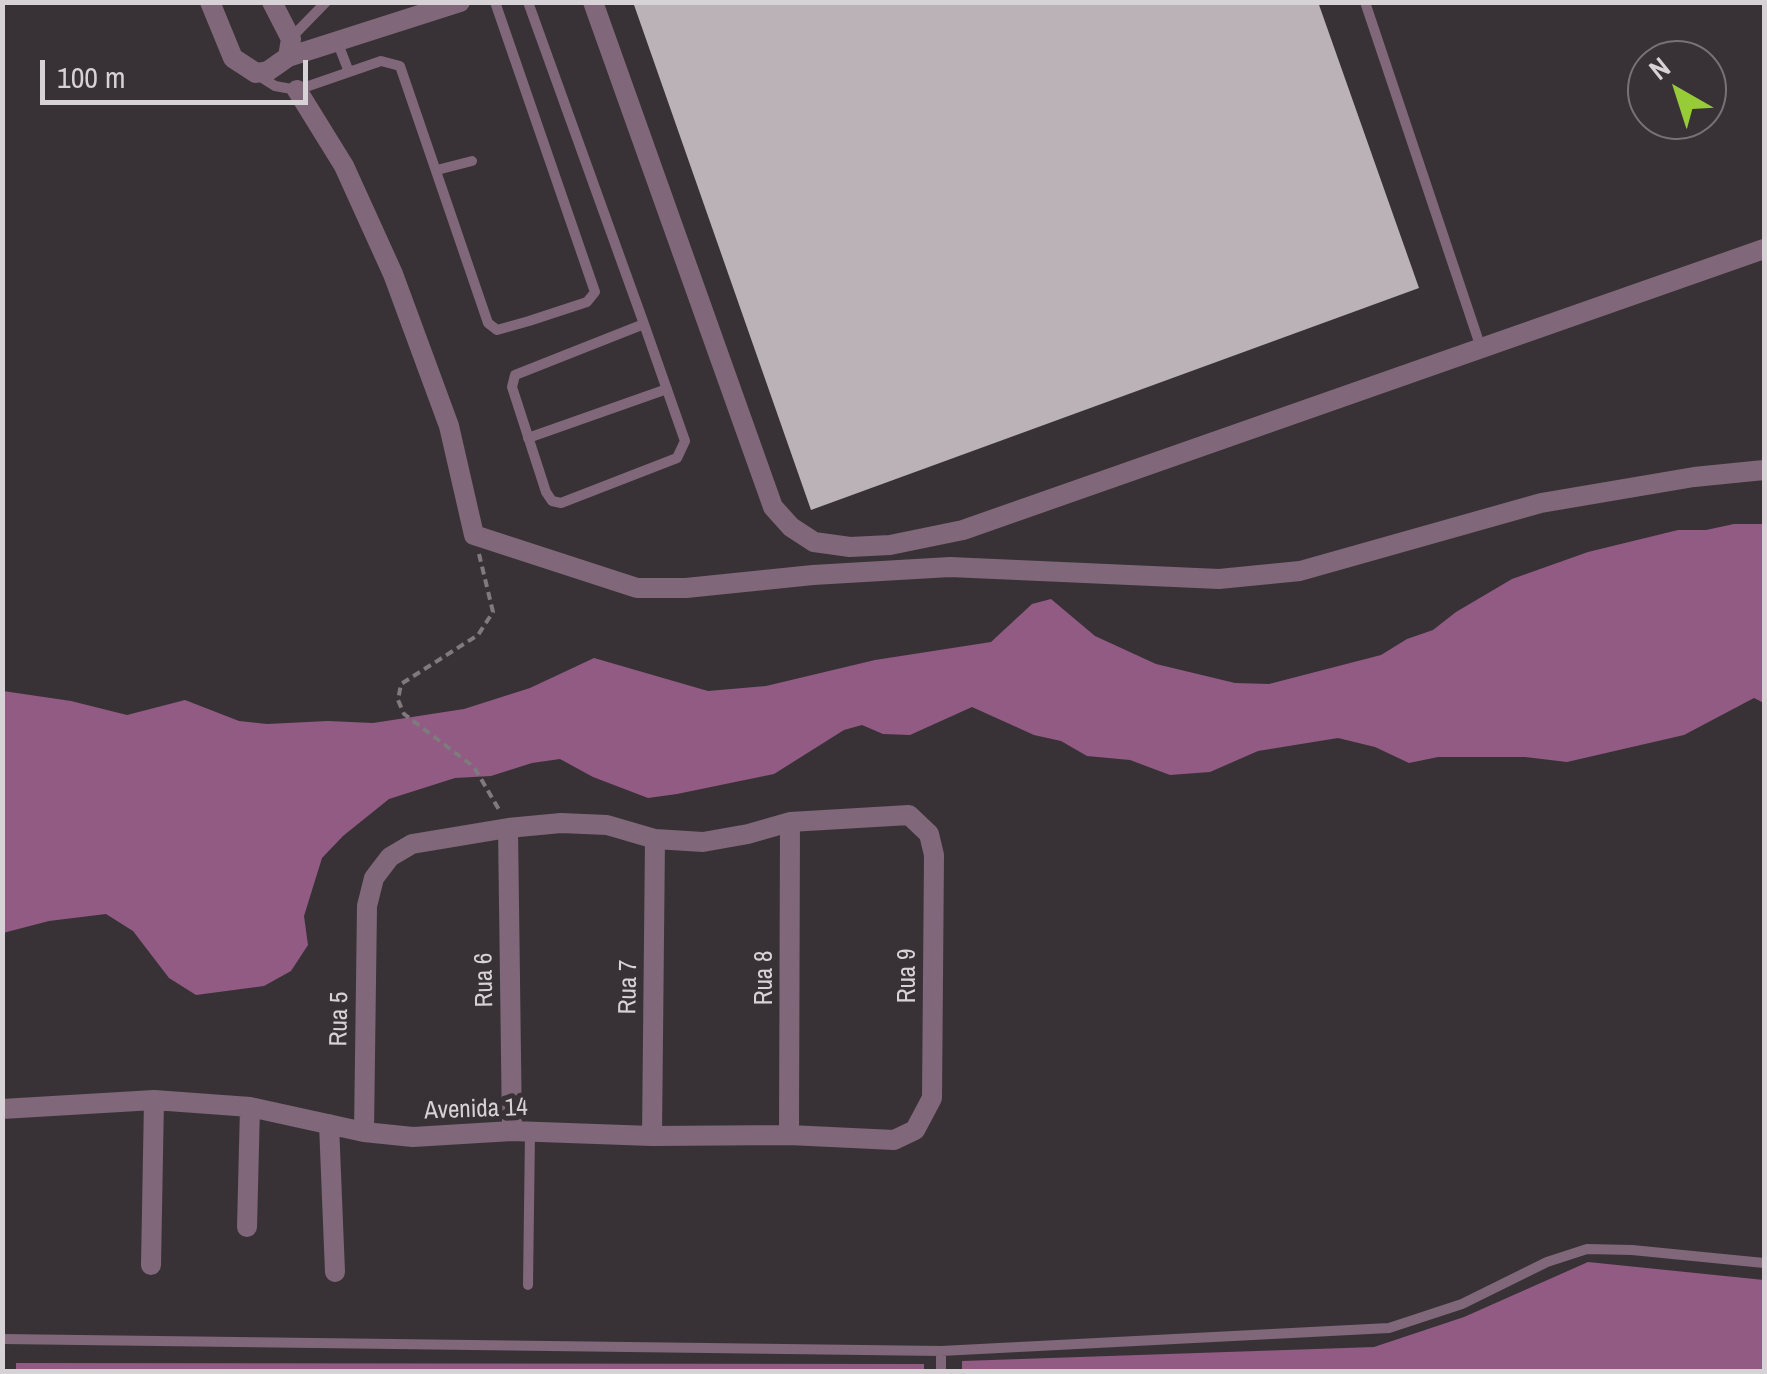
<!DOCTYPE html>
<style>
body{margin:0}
#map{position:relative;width:1767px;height:1374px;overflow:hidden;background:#383236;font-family:"Archivo Narrow",sans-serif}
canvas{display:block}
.frame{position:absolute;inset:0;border:5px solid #d6d2d5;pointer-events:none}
.north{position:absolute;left:1627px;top:40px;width:100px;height:100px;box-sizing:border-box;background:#383236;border:2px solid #777276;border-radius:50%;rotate:321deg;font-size:28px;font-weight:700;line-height:40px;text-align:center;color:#d6d2d5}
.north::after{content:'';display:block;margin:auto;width:35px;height:45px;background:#98cb38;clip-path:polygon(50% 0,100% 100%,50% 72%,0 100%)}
.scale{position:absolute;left:40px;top:60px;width:268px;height:45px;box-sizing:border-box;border:5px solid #d6d2d5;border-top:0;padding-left:12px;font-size:30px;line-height:35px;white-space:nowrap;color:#d6d2d5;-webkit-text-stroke:8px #383236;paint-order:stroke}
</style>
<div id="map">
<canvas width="1767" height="1374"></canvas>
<div class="frame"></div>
<div class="north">N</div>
<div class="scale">100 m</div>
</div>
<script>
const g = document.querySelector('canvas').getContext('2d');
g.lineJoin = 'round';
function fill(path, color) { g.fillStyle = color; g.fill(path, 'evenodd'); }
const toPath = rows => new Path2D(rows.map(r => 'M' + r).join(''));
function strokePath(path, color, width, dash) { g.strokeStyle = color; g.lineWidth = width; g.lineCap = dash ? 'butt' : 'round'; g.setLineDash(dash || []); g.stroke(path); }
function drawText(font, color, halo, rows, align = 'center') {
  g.font = font + ' "Archivo Narrow",sans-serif'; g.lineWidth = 10; g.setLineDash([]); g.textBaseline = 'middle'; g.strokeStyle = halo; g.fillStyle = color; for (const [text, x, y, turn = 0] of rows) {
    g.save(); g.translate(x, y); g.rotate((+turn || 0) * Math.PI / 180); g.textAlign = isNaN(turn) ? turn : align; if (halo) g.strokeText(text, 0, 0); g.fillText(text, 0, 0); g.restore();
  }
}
const forest = toPath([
 [1734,524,1764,524,1764,703,1754,698,1684,735,1567,762,1525,757,1438,757,1409,763,1375,747,1338,738,1258,751,1210,772,1170,775,1130,760,1087,756,1061,741,1034,735,972,707,910,735,883,734,862,725,844,730,774,774,677,794,648,798,593,777,560,759,532,763,491,776,455,778,389,799,343,836,322,858,304,916,308,945,291,971,264,986,196,995,169,978,133,931,106,914,49,921,3,933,3,691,71,701,127,715,185,700,239,721,267,724,328,721,373,723,464,709,530,688,594,658,708,691,766,686,875,660,991,642,1032,604,1051,599,1095,636,1156,664,1235,683,1269,684,1381,655,1407,639,1433,630,1456,612,1512,579,1588,552,1678,530,1706,530],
 [1588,1262,1764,1280,1764,1371,962,1371,962,1361,1374,1347,1464,1317],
 [16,1363,924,1364,924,1371,16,1372]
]);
const building = toPath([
 [633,2,1318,2,1419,288,811,510]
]);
const path = toPath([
 [479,554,493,612,478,635,401,684,398,700,404,714,474,767,501,813]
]);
const lane = toPath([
 [528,2,644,324,685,441,677,458,561,503,552,501,546,492,512,387,515,375,644,324],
 [1365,2,1481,348],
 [291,38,326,2],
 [337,41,349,72],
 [256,74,275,86,297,90,381,61,400,66,488,323,497,330,529,321,587,302,595,292,495,2],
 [437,170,472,161],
 [528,438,667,389],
 [528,1285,530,1132],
 [2,1339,941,1351,1389,1328,1462,1304,1547,1262,1587,1249,1632,1250,1764,1263],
 [941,1351,941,1372]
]);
const street = toPath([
 [210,2,233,58,256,73,268,71,288,57,291,39,272,2],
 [593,2,773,507,791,527,814,542,850,547,890,545,963,530,1764,249],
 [288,57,460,2],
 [297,90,344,166,393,274,449,426,474,535,637,588,686,588,813,575,950,567,1219,579,1300,571,1541,503,1694,477,1764,470],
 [508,828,512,1131],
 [2,1109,154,1100,250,1107,364,1132,413,1137,512,1131,652,1136,789,1135,894,1140,915,1130,932,1098,934,855,929,834,909,815,790,822,748,834,703,842,655,839,607,825,561,823,508,828,412,844,390,857,374,878,367,906,364,1132],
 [329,1124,335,1272],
 [789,1135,790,822],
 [652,1136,655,839],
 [247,1227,250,1107],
 [151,1265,154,1100]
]);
const streetNames = [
 ["Rua 9",908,976,-90],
 ["Rua 8",765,978,-90],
 ["Rua 6",485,980,-91],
 ["Rua 7",629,987,-89],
 ["Rua 5",340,1019,-89],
 ["Avenida 14",476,1110,-2]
];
fill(forest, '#915b83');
fill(building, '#bab2b7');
strokePath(path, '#7f7a7d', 4, [8, 5]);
strokePath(lane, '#806779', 10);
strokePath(street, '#806779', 20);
drawText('25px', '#d6d2d5', '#383236', streetNames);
</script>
